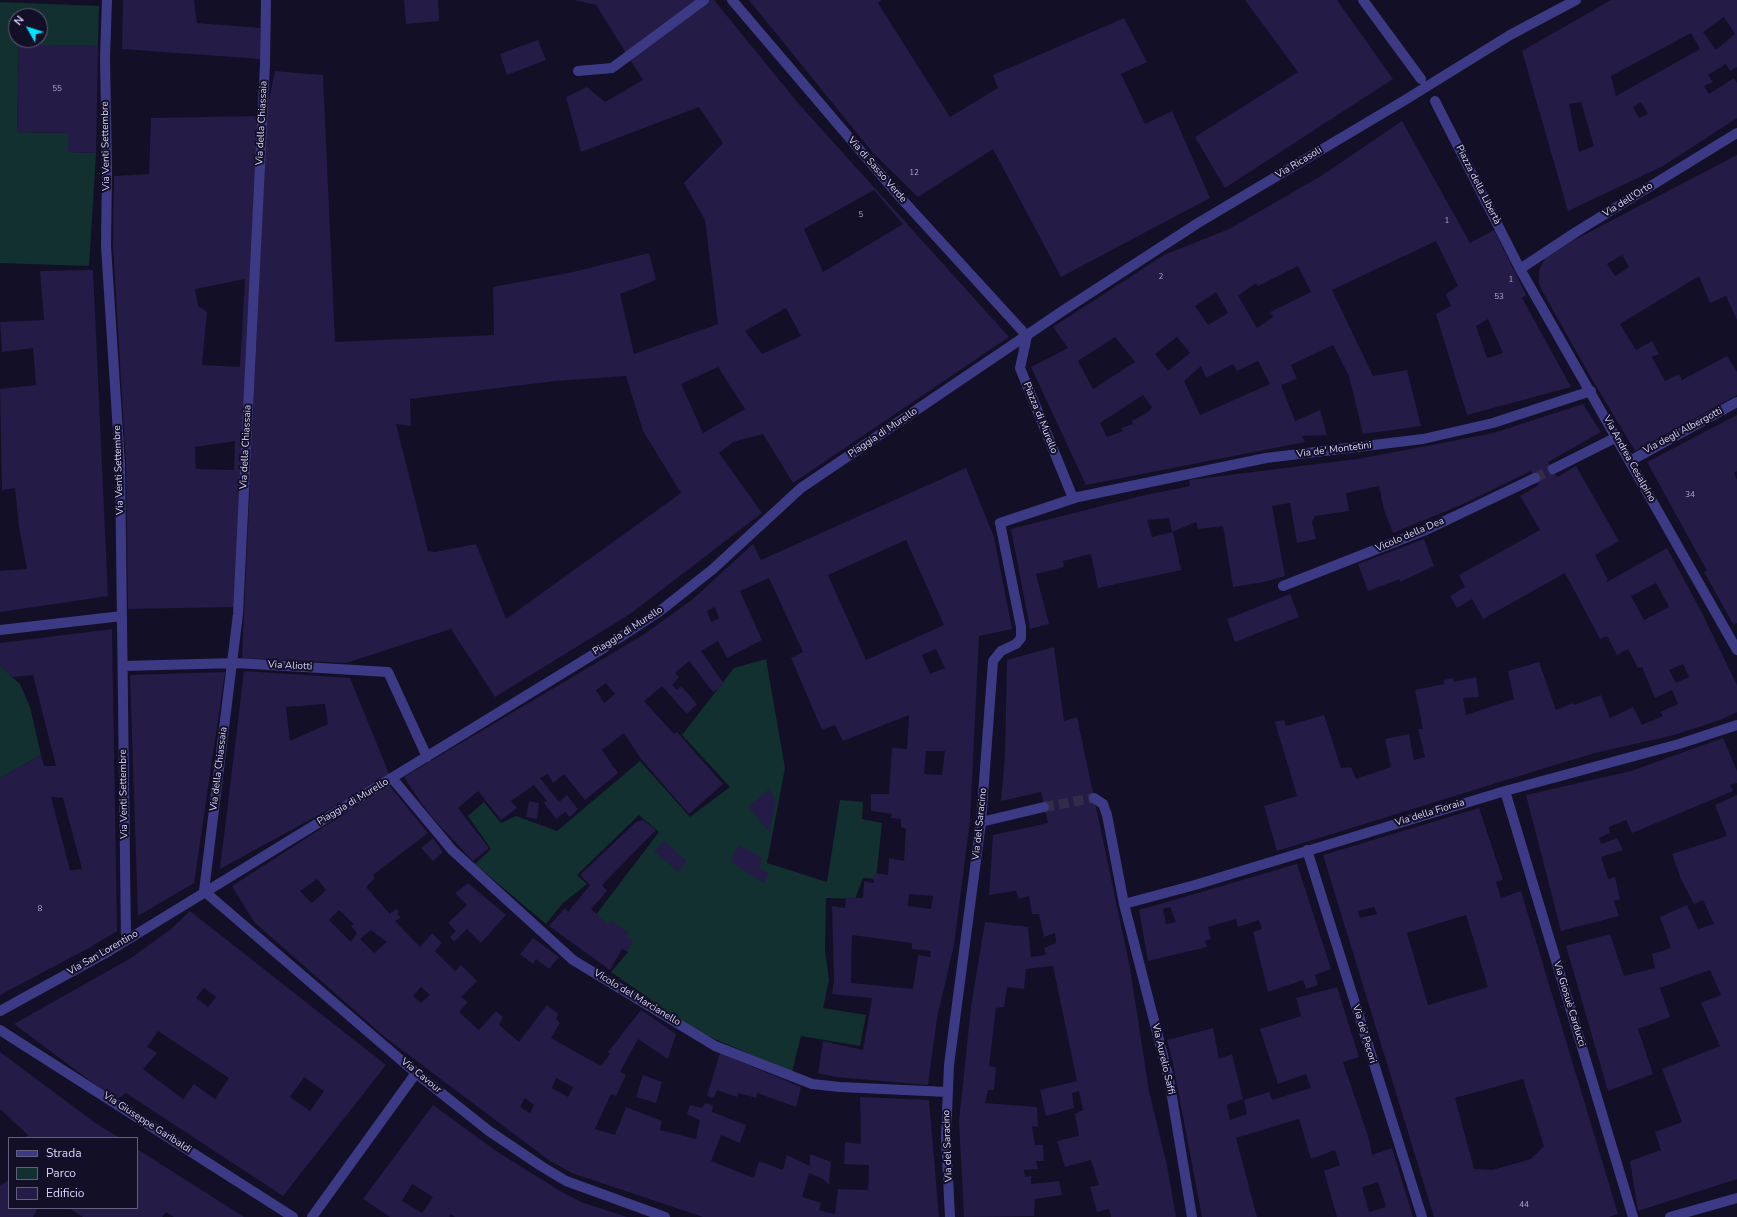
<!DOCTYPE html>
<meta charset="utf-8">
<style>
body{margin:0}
#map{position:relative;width:1737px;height:1217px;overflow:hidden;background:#130f26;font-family:"Nunito Sans",sans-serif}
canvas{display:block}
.legend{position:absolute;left:8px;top:1137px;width:130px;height:72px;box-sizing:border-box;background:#130f26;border:1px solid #625e7d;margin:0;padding:5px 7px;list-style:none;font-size:12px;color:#d9d4ff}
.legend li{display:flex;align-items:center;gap:8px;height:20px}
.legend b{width:20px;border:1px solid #625e7d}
.north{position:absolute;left:8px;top:8px;width:40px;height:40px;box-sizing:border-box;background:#130f26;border:1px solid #625e7d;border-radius:50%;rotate:309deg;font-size:11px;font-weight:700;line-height:16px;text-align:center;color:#d9d4ff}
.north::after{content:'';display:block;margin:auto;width:14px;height:18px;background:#00e5ff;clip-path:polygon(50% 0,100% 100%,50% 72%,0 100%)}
</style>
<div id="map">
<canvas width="1737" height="1217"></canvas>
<ul class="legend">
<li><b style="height:5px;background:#3d3a85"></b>Strada</li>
<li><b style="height:11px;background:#12302f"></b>Parco</li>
<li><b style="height:11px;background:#241b47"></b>Edificio</li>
</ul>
<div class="north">N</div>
</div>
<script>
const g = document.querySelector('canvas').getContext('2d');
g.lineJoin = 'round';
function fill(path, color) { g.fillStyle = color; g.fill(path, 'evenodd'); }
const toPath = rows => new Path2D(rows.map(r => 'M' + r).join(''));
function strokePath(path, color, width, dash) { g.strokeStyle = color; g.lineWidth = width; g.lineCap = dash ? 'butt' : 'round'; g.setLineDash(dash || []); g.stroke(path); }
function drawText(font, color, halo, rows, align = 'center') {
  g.font = font + ' "Nunito Sans",sans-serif'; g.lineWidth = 4; g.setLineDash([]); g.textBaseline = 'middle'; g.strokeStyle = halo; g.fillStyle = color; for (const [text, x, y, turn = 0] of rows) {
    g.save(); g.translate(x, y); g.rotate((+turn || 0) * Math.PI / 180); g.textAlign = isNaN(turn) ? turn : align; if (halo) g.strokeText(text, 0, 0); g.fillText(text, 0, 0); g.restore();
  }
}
const green = toPath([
 [0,2,99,6,98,46,19,45,17,132,68,133,68,152,96,153,89,266,0,263],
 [16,16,40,16,40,40,16,40],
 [766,659,785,768,767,863,827,882,840,800,863,802,862,819,882,823,876,879,863,878,855,899,826,898,825,950,829,980,823,1008,866,1015,860,1046,801,1036,792,1072,696,1031,611,972,628,952,595,916,659,832,639,815,577,875,587,884,563,903,546,924,475,864,491,849,468,816,484,802,501,823,516,816,557,831,640,761,690,817,730,787,682,735,734,668],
 [0,666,20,684,30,707,41,755,0,778]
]);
const building = toPath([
 [123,0,194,0,197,23,260,28,260,59,122,49],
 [404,0,438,0,439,21,406,24],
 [574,0,714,0,798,103,1009,337,793,483,763,434,733,442,719,453,762,513,630,614,495,697,451,629,346,663,242,658,267,109,275,71,323,75,335,342,494,335,493,287,573,272,649,253,656,280,620,294,634,354,718,324,705,220,684,183,723,143,699,107,581,152,566,97,587,87,605,102,643,80,596,5],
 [874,190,903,224,823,272,804,229],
 [786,308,801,336,762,354,745,331],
 [718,367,745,409,703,433,681,384],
 [626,376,643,431,681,493,506,619,476,544,435,552,428,551,396,424,411,426,410,399,555,381],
 [749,0,882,0,878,3,950,117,998,88,993,75,1124,18,1147,62,1121,74,1145,124,1172,111,1210,198,1061,277,993,149,918,197,873,153],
 [1245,0,1337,0,1393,79,1225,188,1195,137,1298,72],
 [1611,0,1737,0,1737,67,1730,71,1726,64,1708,75,1713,82,1704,86,1709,94,1734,78,1737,83,1737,118,1663,166,1568,211,1522,51],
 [1724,17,1735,34,1716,50,1703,32],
 [1691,33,1700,49,1616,96,1611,76],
 [1581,102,1594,146,1579,152,1569,104],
 [1641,102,1648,114,1639,118,1633,107],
 [538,40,546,60,507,75,500,54],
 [19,44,98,46,96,153,68,152,68,133,17,132],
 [259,116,235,607,128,609,126,464,113,245,114,176,149,174,151,118],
 [245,279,240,367,202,365,207,312,198,306,195,289],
 [235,441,234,470,196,469,195,447],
 [1402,121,1470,243,1494,230,1526,295,1522,298,1571,387,1467,415,1436,314,1451,306,1446,294,1458,286,1436,241,1332,290,1373,376,1407,370,1421,426,1363,434,1349,376,1333,345,1291,365,1297,379,1281,385,1295,421,1320,410,1327,435,1302,436,1305,442,1086,485,1031,367,1068,348,1053,327,1164,255,1229,229,1321,176],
 [1298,266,1311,292,1270,312,1273,317,1257,328,1238,296,1256,283,1258,286],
 [1216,292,1228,313,1208,325,1195,306],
 [1488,319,1503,353,1487,358,1476,326],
 [1115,337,1135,362,1093,389,1078,361],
 [1177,337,1190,353,1168,371,1155,354],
 [1258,361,1270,384,1200,415,1184,381,1201,366,1206,378,1233,364,1237,371],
 [1143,395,1152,407,1148,412,1132,421,1133,424,1121,428,1123,431,1107,437,1100,423],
 [1737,155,1737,320,1726,296,1710,303,1699,276,1620,324,1636,350,1652,341,1659,354,1652,357,1665,381,1679,374,1682,380,1727,356,1737,372,1737,395,1635,451,1593,381,1545,296,1539,284,1539,270,1547,255,1559,248],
 [1622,255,1629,267,1615,276,1607,264],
 [93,270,108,596,0,612,0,571,27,569,19,527,15,488,2,490,0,389,36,385,33,348,2,352,0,322,44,320,40,271],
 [1583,404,1601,432,1548,462,1557,477,1576,466,1619,541,1595,555,1608,580,1606,581,1607,582,1667,548,1702,613,1737,685,1737,712,1720,720,1674,735,1595,753,1545,768,1277,851,1264,806,1297,796,1275,722,1284,720,1286,726,1324,715,1341,768,1351,767,1356,779,1391,767,1385,739,1409,734,1414,760,1425,757,1418,729,1423,729,1415,690,1444,684,1444,680,1453,678,1454,682,1476,677,1479,697,1463,698,1466,715,1514,699,1508,671,1539,662,1556,710,1573,703,1574,705,1601,695,1610,718,1633,707,1642,725,1663,716,1660,712,1678,704,1672,690,1655,698,1642,667,1638,668,1628,649,1617,655,1607,636,1600,639,1565,573,1483,619,1472,599,1457,608,1450,596,1465,587,1459,575,1540,530,1520,496,1539,485,1531,471,1463,504,1393,533,1384,510,1379,486,1346,493,1349,511,1315,516,1312,522,1316,539,1297,543,1290,503,1272,506,1285,576,1264,582,1233,587,1223,526,1198,529,1196,522,1172,532,1169,518,1147,520,1152,537,1173,532,1181,570,1098,588,1091,554,1063,561,1064,567,1036,574,1049,624,1030,629,1011,529,1141,496,1190,486,1189,480,1357,459,1448,442,1493,433],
 [1656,583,1669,607,1644,620,1631,596],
 [1683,664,1689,677,1676,683,1669,670],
 [1737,415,1737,471,1734,473,1737,480,1737,623,1733,624,1704,572,1707,571,1647,462],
 [966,468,994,537,1012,629,979,636,970,821,954,945,937,1018,928,1085,835,1077,818,1073,823,1041,863,1050,872,998,832,994,834,980,832,906,845,908,846,897,863,898,864,881,874,883,874,873,888,875,889,858,904,861,906,829,901,827,901,819,891,818,892,814,871,811,871,794,889,794,892,748,907,749,909,715,843,741,835,725,822,730,791,658,803,652,769,578,740,591,762,640,727,658,718,641,701,651,724,684,713,692,689,661,675,673,679,677,672,685,677,690,681,686,697,704,687,714,662,686,644,701,674,734,677,732,723,784,689,814,641,759,624,733,602,750,618,773,585,800,564,774,553,783,548,774,540,778,559,802,567,795,578,809,570,817,565,812,556,819,544,803,547,801,534,785,511,801,517,808,501,820,478,791,458,808,489,848,473,861,437,823,422,804,404,777,643,635,693,599,753,544,761,560],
 [906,540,944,625,866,660,828,575],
 [715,607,719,618,711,622,707,611],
 [936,649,945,668,930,674,922,655],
 [606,683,615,694,604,703,596,690],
 [926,751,945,751,942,775,924,774],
 [909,894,933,896,931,909,908,906],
 [852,935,912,943,912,949,931,951,930,957,918,955,913,989,851,983],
 [1424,539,1434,566,1400,582,1400,579,1368,591,1358,564],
 [1290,594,1299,617,1235,642,1227,619],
 [112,629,117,931,89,948,0,995,0,778,41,755,44,766,56,766,33,675,12,677,0,666,0,643],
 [51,797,63,798,82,869,70,870],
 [1054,647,1064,721,1077,717,1130,968,1149,1091,1167,1166,1176,1217,1111,1217,1109,1209,1097,1212,1090,1187,1099,1185,1091,1160,1065,1167,1057,1141,1079,1136,1075,1114,1083,1110,1079,1091,1072,1093,1074,1108,1046,1116,1040,1090,1077,1081,1053,966,1026,969,1024,989,1007,987,1004,1007,996,1008,989,1066,996,1067,994,1090,988,1090,985,1103,1037,1107,1038,1127,1032,1126,1035,1145,1043,1145,1044,1161,1036,1161,1038,1169,1024,1170,1025,1177,1031,1176,1031,1184,1059,1181,1062,1195,1035,1199,1034,1216,964,1217,959,1121,971,1007,985,922,1028,927,1031,957,1046,955,1044,948,1056,943,1055,933,1044,937,1039,914,1032,914,1029,896,1019,899,1016,891,989,895,993,835,1048,823,1041,792,1001,801,1005,755,1007,660],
 [244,671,350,678,390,776,220,869],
 [325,704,328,724,290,741,286,707],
 [225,672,194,883,138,916,130,675],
 [1723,738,1737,771,1737,783,1730,785,1733,791,1632,833,1626,820,1609,827,1610,833,1599,838,1601,844,1617,838,1623,850,1601,857,1608,879,1615,877,1620,899,1614,901,1619,916,1561,931,1526,795,1631,771],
 [389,785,428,833,373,875,375,878,366,887,390,914,396,909,399,912,397,914,401,917,395,921,420,947,432,933,442,943,435,951,455,971,461,965,477,981,461,997,468,1002,459,1012,479,1030,496,1011,503,1017,499,1025,519,1042,547,1005,558,1014,556,1019,560,1023,551,1038,601,1066,610,1054,608,1052,641,1010,676,1034,668,1059,638,1039,620,1072,626,1075,616,1096,611,1094,595,1129,615,1135,626,1107,662,1121,660,1130,696,1139,700,1120,687,1114,690,1105,702,1108,705,1103,713,1105,712,1112,746,1125,740,1143,721,1135,711,1161,754,1178,759,1161,783,1170,787,1155,810,1166,810,1154,831,1162,829,1185,823,1179,809,1173,802,1197,821,1203,819,1210,835,1214,838,1189,868,1190,869,1165,844,1164,845,1142,861,1144,860,1097,929,1100,939,1217,703,1217,572,1173,550,1161,386,1038,254,922,232,886],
 [317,879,326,890,312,903,300,891],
 [339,910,354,924,351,926,357,933,351,942,329,920],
 [371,930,387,942,374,953,360,939],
 [421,987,430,995,421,1003,413,996],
 [556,1078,573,1087,568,1097,552,1088],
 [525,1098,534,1105,530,1113,520,1107],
 [769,789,776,801,769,832,748,807],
 [1737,795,1737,1179,1638,1211,1630,1161,1661,1150,1655,1132,1682,1122,1662,1069,1720,1046,1701,1003,1721,995,1710,970,1660,988,1670,1017,1638,1029,1653,1074,1608,1091,1566,946,1610,934,1624,976,1655,968,1652,954,1671,948,1660,917,1687,905,1698,929,1714,924,1703,900,1694,904,1681,879,1672,854,1727,836,1715,805],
 [529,801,539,803,537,819,526,817],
 [1479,808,1503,880,1496,882,1501,898,1521,891,1618,1214,1609,1217,1434,1217,1323,855],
 [1374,907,1377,914,1360,918,1358,911],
 [1466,915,1488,987,1428,1005,1407,933],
 [1523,1079,1544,1146,1531,1159,1492,1170,1474,1169,1455,1098],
 [643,820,656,830,602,885,607,891,591,909,608,924,612,921,629,933,626,936,633,941,627,951,622,949,610,970,549,926,565,908,568,912,590,885,580,875,636,822],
 [433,838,443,852,433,861,421,848],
 [664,841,687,861,678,872,654,851],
 [738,845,762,857,760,868,769,873,764,883,731,862],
 [1297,864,1331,969,1315,975,1318,985,1306,989,1303,980,1268,992,1253,932,1262,929,1259,920,1238,927,1236,919,1208,927,1211,939,1205,941,1207,947,1148,961,1139,910],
 [1170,907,1176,922,1166,924,1163,909],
 [468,883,506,915,481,943,467,929,454,942,450,937,456,931,448,923,467,905,455,893],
 [190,911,386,1065,283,1196,126,1093,116,1100,14,1024,131,958,171,929],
 [204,988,216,997,208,1007,196,998],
 [158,1031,229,1078,215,1099,194,1084,183,1099,143,1069,157,1053,147,1047],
 [304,1077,324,1091,310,1111,290,1097],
 [533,938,559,957,549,969,536,959,533,964,520,954],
 [1337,987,1359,1057,1343,1062,1369,1139,1372,1155,1392,1148,1413,1217,1337,1217,1324,1171,1340,1165,1335,1150,1311,1159,1299,1119,1236,1138,1257,1217,1202,1217,1173,1064,1167,1040,1213,1028,1219,1059,1232,1054,1243,1099,1227,1105,1230,1120,1247,1114,1244,1100,1269,1092,1272,1100,1311,1088,1306,1074,1278,1084,1260,1029,1301,1016,1296,998],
 [1378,1182,1386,1207,1369,1212,1362,1187],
 [0,1052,97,1124,120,1138,25,1138,28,1135,0,1109],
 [720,1053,801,1087,796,1107,757,1093,756,1098,739,1093,737,1097,717,1090,714,1098,707,1096],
 [643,1075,662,1082,656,1103,636,1097],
 [433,1105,499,1153,562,1192,581,1202,627,1217,455,1217,451,1214,449,1217,390,1217,363,1199],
 [412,1184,433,1197,422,1213,402,1201],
 [137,1149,244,1217,174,1217,166,1212,162,1217,83,1217,69,1208,137,1208],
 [9,1180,9,1208,38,1208,33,1217,0,1217,0,1186]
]);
const streetTunnel = toPath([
 [1535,478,1553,469],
 [1044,807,1094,798]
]);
const lane = toPath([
 [578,71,612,68,704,0]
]);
const street = toPath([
 [107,0,105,58,107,169,106,246,120,464,126,940],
 [732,0,899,196,1027,336],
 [1363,0,1421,79],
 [1435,101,1520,269,1737,650],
 [1520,269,1576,232,1737,133],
 [1027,336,1020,368,1073,498],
 [1630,461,1737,402],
 [1553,469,1617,437],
 [1283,586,1428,529,1535,478],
 [0,630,122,616],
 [123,666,236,663,388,672,427,757],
 [392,778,452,850,573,960,715,1046,812,1084,840,1087,947,1092],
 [1505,791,1633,1217],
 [1094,798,1103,804,1107,815,1124,904,1169,1079,1192,1217],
 [981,822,1044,807],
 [1307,850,1422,1217],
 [204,891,238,614,265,64,266,0],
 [204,891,416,1073,489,1131,541,1166,566,1181,665,1217],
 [1124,904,1195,885,1505,791,1679,744,1737,725],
 [0,1011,109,951,599,651,660,611,713,569,801,488,1064,310,1198,223,1405,100,1510,35,1576,0],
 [0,1030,293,1217],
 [312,1217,416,1073],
 [950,1217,946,1138,949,1065,981,822,993,661,1001,651,1016,644,1021,638,1021,627,1000,523,1078,497,1266,458,1423,439,1493,423,1591,391],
 [1670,1217,1737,1198]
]);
const numberNames = [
 ["55",57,89],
 ["12",914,173],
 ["5",861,215],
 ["1",1447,221],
 ["2",1161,277],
 ["1",1511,280],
 ["53",1499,297],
 ["34",1690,495],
 ["8",40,909],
 ["44",1524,1205]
];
const streetNames = [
 ["Via della Chiassaia",262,123,-87],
 ["Via Venti Settembre",106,146,-91],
 ["Via Ricasoli",1299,163,-31],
 ["Via di Sasso Verde",877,170,49],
 ["Piazza della Libertà",1478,185,63],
 ["Via dell'Orto",1628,200,-32],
 ["Piazza di Murello",1040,418,68],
 ["Via degli Albergotti",1683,431,-28],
 ["Piaggia di Murello",883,433,-34],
 ["Via della Chiassaia",246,447,-87],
 ["Via de' Montetini",1334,450,-7],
 ["Via Andrea Cesalpino",1629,459,61],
 ["Via Venti Settembre",119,470,-92],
 ["Vicolo della Dea",1410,535,-23],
 ["Piaggia di Murello",628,631,-33],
 ["Via Aliotti",290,666,3],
 ["Via della Chiassaia",219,769,-83],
 ["Via Venti Settembre",124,794,-91],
 ["Piaggia di Murello",353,802,-31],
 ["Via della Fioraia",1430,813,-17],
 ["Via del Saracino",980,824,-84],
 ["Via San Lorentino",103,953,-30],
 ["Vicolo del Marcianello",637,998,31],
 ["Via Giosuè Carducci",1569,1004,73],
 ["Via de' Pecori",1364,1034,73],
 ["Via Aurelio Saffi",1163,1059,77],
 ["Via Cavour",421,1076,39],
 ["Via Giuseppe Garibaldi",147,1123,33],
 ["Via del Saracino",948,1146,-92]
];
fill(green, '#12302f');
fill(building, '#241b47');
strokePath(streetTunnel, '#312d47', 10, [10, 5]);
strokePath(lane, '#3d3a85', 10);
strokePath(street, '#3d3a85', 10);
drawText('8px', '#aca6d1', null, numberNames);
drawText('10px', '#d9d4ff', '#130f26', streetNames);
</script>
